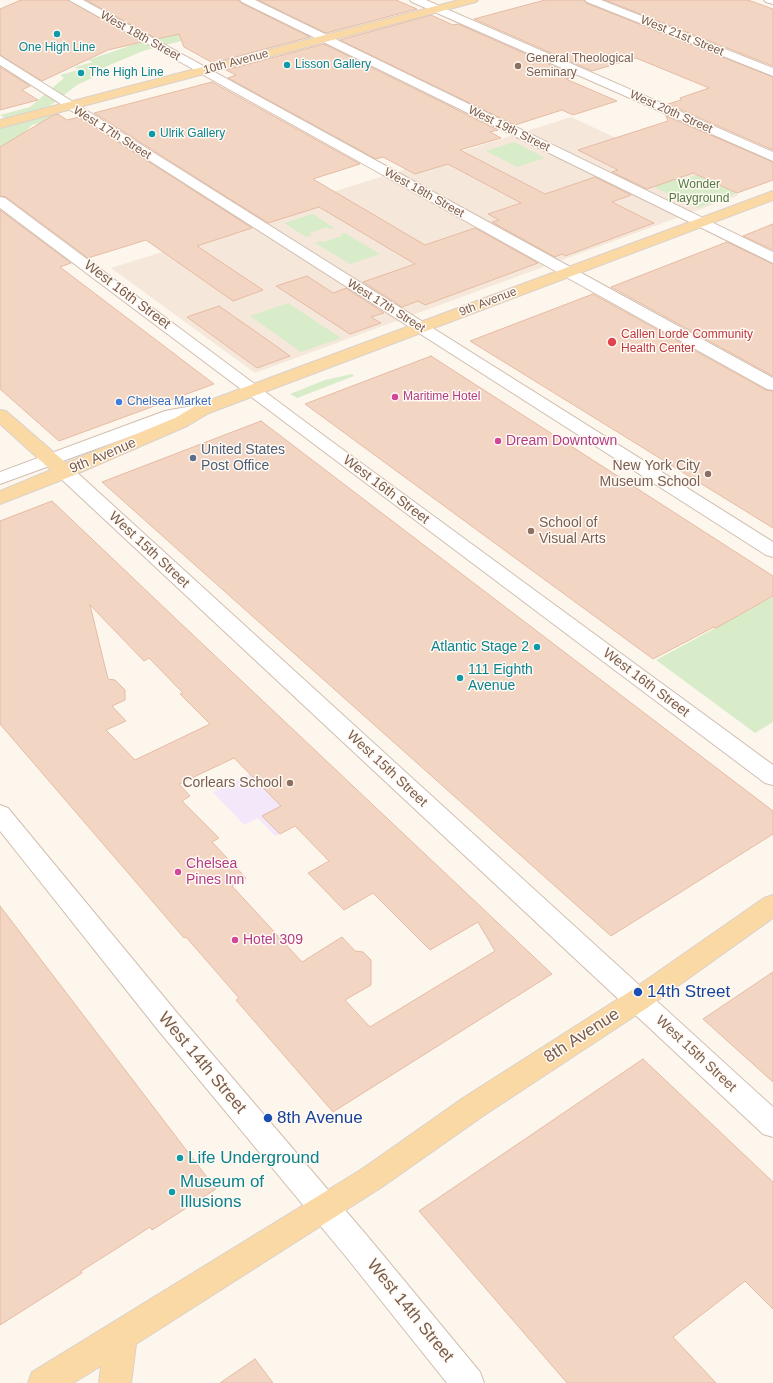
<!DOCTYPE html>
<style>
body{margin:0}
canvas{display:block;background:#fdf6ec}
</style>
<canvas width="773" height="1383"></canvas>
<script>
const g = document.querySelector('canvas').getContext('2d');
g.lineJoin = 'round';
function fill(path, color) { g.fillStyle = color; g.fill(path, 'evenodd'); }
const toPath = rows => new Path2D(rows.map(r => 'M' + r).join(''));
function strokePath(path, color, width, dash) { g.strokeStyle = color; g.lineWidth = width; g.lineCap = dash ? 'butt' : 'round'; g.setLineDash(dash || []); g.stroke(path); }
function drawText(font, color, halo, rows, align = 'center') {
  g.font = font + ' Helvetica,sans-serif'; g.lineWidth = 3; g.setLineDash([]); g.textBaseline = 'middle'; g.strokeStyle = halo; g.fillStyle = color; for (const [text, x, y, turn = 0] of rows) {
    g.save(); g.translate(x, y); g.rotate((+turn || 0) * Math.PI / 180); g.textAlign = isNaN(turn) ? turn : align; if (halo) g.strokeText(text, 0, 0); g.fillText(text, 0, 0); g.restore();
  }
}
const residential = toPath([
 [571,117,739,195,255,373,111,268,181,246,121,205,202,180,317,197]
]);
const education = toPath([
 [309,744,306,820,275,836,258,818,244,825,213,792]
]);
const green = toPath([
 [286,4,290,10,262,20,143,51,103,68,90,76,92,78,77,85,47,108,60,117,32,125,24,133,0,147,0,128,9,122,0,115,30,107,64,78,60,75,79,70,75,67,93,62,88,60,132,45,252,15],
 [514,142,545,158,517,167,486,151],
 [696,175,737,193,698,208,654,187,678,178,681,180],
 [313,214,334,228,330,229,327,227,309,233,312,235,306,237,284,223],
 [345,233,380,254,350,264,315,243,321,241,324,242,342,236,340,234],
 [288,303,341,338,301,352,250,316],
 [352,374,354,376,297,398,290,394,325,380],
 [773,597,773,722,755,733,656,660]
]);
const building = toPath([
 [21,0,68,0,142,42,108,50,42,81,0,55,0,9,21,0],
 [86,0,238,0,241,3,310,37,213,63,184,47,179,34,157,39,86,0],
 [258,0,396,0,417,9,326,33,258,0],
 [545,0,584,0,586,3,773,77,773,150,668,104,681,100,680,98,709,88,636,58,592,71,474,19,545,0],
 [605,0,748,0,773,9,773,66,605,0],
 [431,15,453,25,458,24,576,76,566,79,617,101,573,115,562,110,515,125,340,40,431,15],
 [324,44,498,130,490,132,501,138,460,150,545,194,595,177,631,195,612,202,654,223,565,256,562,254,555,257,492,222,499,220,488,214,521,203,448,164,415,174,383,157,376,159,228,78,236,75,226,70,324,44],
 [0,67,30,86,22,90,38,100,0,110,0,67],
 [212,82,360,164,313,179,425,245,475,228,538,263,425,305,418,301,402,307,363,282,415,264,319,207,268,223,94,113,212,82],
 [58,114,67,120,79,117,252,228,197,246,263,290,233,301,146,240,88,258,6,197,0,196,0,147,52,116,58,114],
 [666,116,773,162,773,180,737,193,693,173,647,189,612,172,618,170,578,150,668,121,666,116],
 [0,210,71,263,60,267,214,384,59,441,0,389,0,210],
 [773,224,773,250,743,236,773,224],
 [727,242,773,264,773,376,611,287,727,242],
 [307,276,333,293,346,288,384,313,371,317,381,323,350,334,276,286,307,276],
 [593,294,766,390,773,391,773,528,470,341,593,294],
 [219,306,269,341,290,356,257,368,187,317,219,306],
 [431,356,773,576,773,596,716,628,714,627,653,659,305,404,431,356],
 [261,421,773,811,773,834,611,936,102,482,261,421],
 [52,501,175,618,552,974,333,1112,236,1000,239,998,186,937,184,938,0,724,0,521,52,501],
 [90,605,144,661,149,658,183,693,180,694,210,724,135,760,106,730,126,721,112,706,125,700,125,690,115,680,108,679,90,605],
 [234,758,281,806,262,816,280,834,295,826,329,861,308,873,344,910,373,893,430,950,478,922,495,951,370,1027,345,1000,371,985,371,960,363,952,355,951,342,937,302,962,232,886,246,878,212,842,219,838,182,801,190,796,179,784,234,758],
 [0,906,216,1189,152,1230,150,1227,116,1249,81,1271,82,1273,0,1325,0,906],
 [773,972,773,1082,703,1019,773,972],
 [643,1059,773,1182,773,1309,745,1281,673,1337,716,1383,567,1383,419,1211,643,1059],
 [255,1359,273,1383,220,1383,255,1359]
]);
const minor = toPath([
 [69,0,83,0,773,378,773,390,767,389,69,0],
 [240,0,255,0,773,252,773,263,242,2,240,0],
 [410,0,426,0,773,152,773,161,412,2,410,0],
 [585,0,601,0,773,68,773,76,587,2,585,0],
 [764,0,773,0,773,4,766,2,764,0],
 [0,56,773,542,773,557,766,555,0,65,0,56],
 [0,197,5,198,323,435,773,765,773,785,765,783,0,208,0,197],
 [203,404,209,405,212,409,209,413,175,420,0,484,0,472,165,411,203,404],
 [65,466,72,468,773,1107,773,1137,763,1134,58,476,56,472,58,468,65,466],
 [0,805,8,808,178,1014,369,1238,480,1372,484,1383,447,1383,347,1258,158,1030,0,831,0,805]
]);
const major = toPath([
 [459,0,478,0,476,2,0,128,0,120,459,0],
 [773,191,773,200,209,413,187,426,72,476,0,504,0,491,51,470,0,424,0,410,6,411,66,463,175,418,197,405,773,191],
 [773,895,773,918,647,1008,483,1116,382,1187,136,1344,131,1383,99,1383,101,1366,73,1383,28,1383,32,1372,362,1169,463,1098,629,992,764,898,773,895]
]);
const markers = [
 [57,34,4,"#0f9aa8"],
 [287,65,4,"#0f9aa8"],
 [518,66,4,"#8d6e63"],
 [81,73,4,"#0f9aa8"],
 [152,134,4,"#0f9aa8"],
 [612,342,5,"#e0444e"],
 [395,397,4,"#d1479c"],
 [119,402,4,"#3f7fe0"],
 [498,441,4,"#d1479c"],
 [193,458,4,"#5c6f8a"],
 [708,474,4,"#8d6e63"],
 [531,531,4,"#8d6e63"],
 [537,647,4,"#0f9aa8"],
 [460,678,4,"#0f9aa8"],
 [290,783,4,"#8d6e63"],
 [178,872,4,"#d1479c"],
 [235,940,4,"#d1479c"],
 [638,992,5,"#1a4fb4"],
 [268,1118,5,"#1a4fb4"],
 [180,1158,4,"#0f9aa8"],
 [172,1192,4,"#0f9aa8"]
];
const farStreetnames = [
 ["West 18th Street",140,36,29],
 ["West 21st Street",682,36,22],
 ["10th Avenue",236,62,-15],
 ["West 20th Street",671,112,24],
 ["West 19th Street",509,129,26],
 ["West 17th Street",112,133,32],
 ["West 18th Street",424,193,29],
 ["9th Avenue",488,302,-21],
 ["West 17th Street",386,306,32]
];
const farCulturenames = [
 ["One High Line",57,48,"center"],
 ["Lisson Gallery",295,65],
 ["The High Line",89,73],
 ["Ulrik Gallery",160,134]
];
const farEducationnames = [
 ["General Theological",526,59],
 ["Seminary",526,73]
];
const farParknames = [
 ["Wonder",699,185],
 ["Playground",699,199]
];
const farHealthnames = [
 ["Callen Lorde Community",621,335],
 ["Health Center",621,349]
];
const farHotelnames = [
 ["Maritime Hotel",403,397]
];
const farShopnames = [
 ["Chelsea Market",127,402]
];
const streetNames = [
 ["West 16th Street",127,295,37],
 ["9th Avenue",103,456,-23],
 ["West 16th Street",386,490,37],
 ["West 15th Street",149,550,43],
 ["West 16th Street",646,683,37],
 ["West 15th Street",387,769,43],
 ["West 15th Street",696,1054,43]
];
const hotelNames = [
 ["Dream Downtown",506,441],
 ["Chelsea",186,864],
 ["Pines Inn",186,880],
 ["Hotel 309",243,940]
];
const serviceNames = [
 ["United States",201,450],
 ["Post Office",201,466]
];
const educationNames = [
 ["New York City",700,466],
 ["Museum School",700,482],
 ["School of",539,523,"left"],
 ["Visual Arts",539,539,"left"],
 ["Corlears School",282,783]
];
const cultureNames = [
 ["Atlantic Stage 2",529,647],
 ["111 Eighth",468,670,"left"],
 ["Avenue",468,686,"left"]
];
const nearTransitnames = [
 ["14th Street",647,992],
 ["8th Avenue",277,1118]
];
const nearStreetnames = [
 ["8th Avenue",582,1036,-33],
 ["West 14th Street",202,1063,50],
 ["West 14th Street",410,1311,51]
];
const nearCulturenames = [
 ["Life Underground",188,1158],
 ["Museum of",180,1182],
 ["Illusions",180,1202]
];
fill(residential, '#f5e8da');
fill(education, '#f3e8fa');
fill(green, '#d8ecc9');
fill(building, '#f3d5c3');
strokePath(building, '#e6bba3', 1);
strokePath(minor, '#d1beb0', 2);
strokePath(major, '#dad1cd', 2);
fill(minor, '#fff');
fill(major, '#fbd9a5');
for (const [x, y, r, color] of markers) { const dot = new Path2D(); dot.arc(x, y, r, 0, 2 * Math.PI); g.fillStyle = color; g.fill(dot); strokePath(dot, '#fffaf3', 1.5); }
drawText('12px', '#7a5c4d', '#fffaf3', farStreetnames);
drawText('12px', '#0d838f', '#fffaf3', farCulturenames, 'left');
drawText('12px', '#785e54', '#fffaf3', farEducationnames, 'left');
drawText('12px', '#537a41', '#fffaf3', farParknames);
drawText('12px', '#be3a42', '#fffaf3', farHealthnames, 'left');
drawText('12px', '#b23c85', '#fffaf3', farHotelnames, 'left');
drawText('12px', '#366cbe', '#fffaf3', farShopnames, 'left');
drawText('14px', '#7a5c4d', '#fffaf3', streetNames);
drawText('14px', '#b23c85', '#fffaf3', hotelNames, 'left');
drawText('14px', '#4e5e75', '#fffaf3', serviceNames, 'left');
drawText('14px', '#785e54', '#fffaf3', educationNames, 'right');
drawText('14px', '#0d838f', '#fffaf3', cultureNames, 'right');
drawText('17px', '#164399', '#fffaf3', nearTransitnames, 'left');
drawText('17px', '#7a5c4d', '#fffaf3', nearStreetnames);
drawText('17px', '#0d838f', '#fffaf3', nearCulturenames, 'left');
</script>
